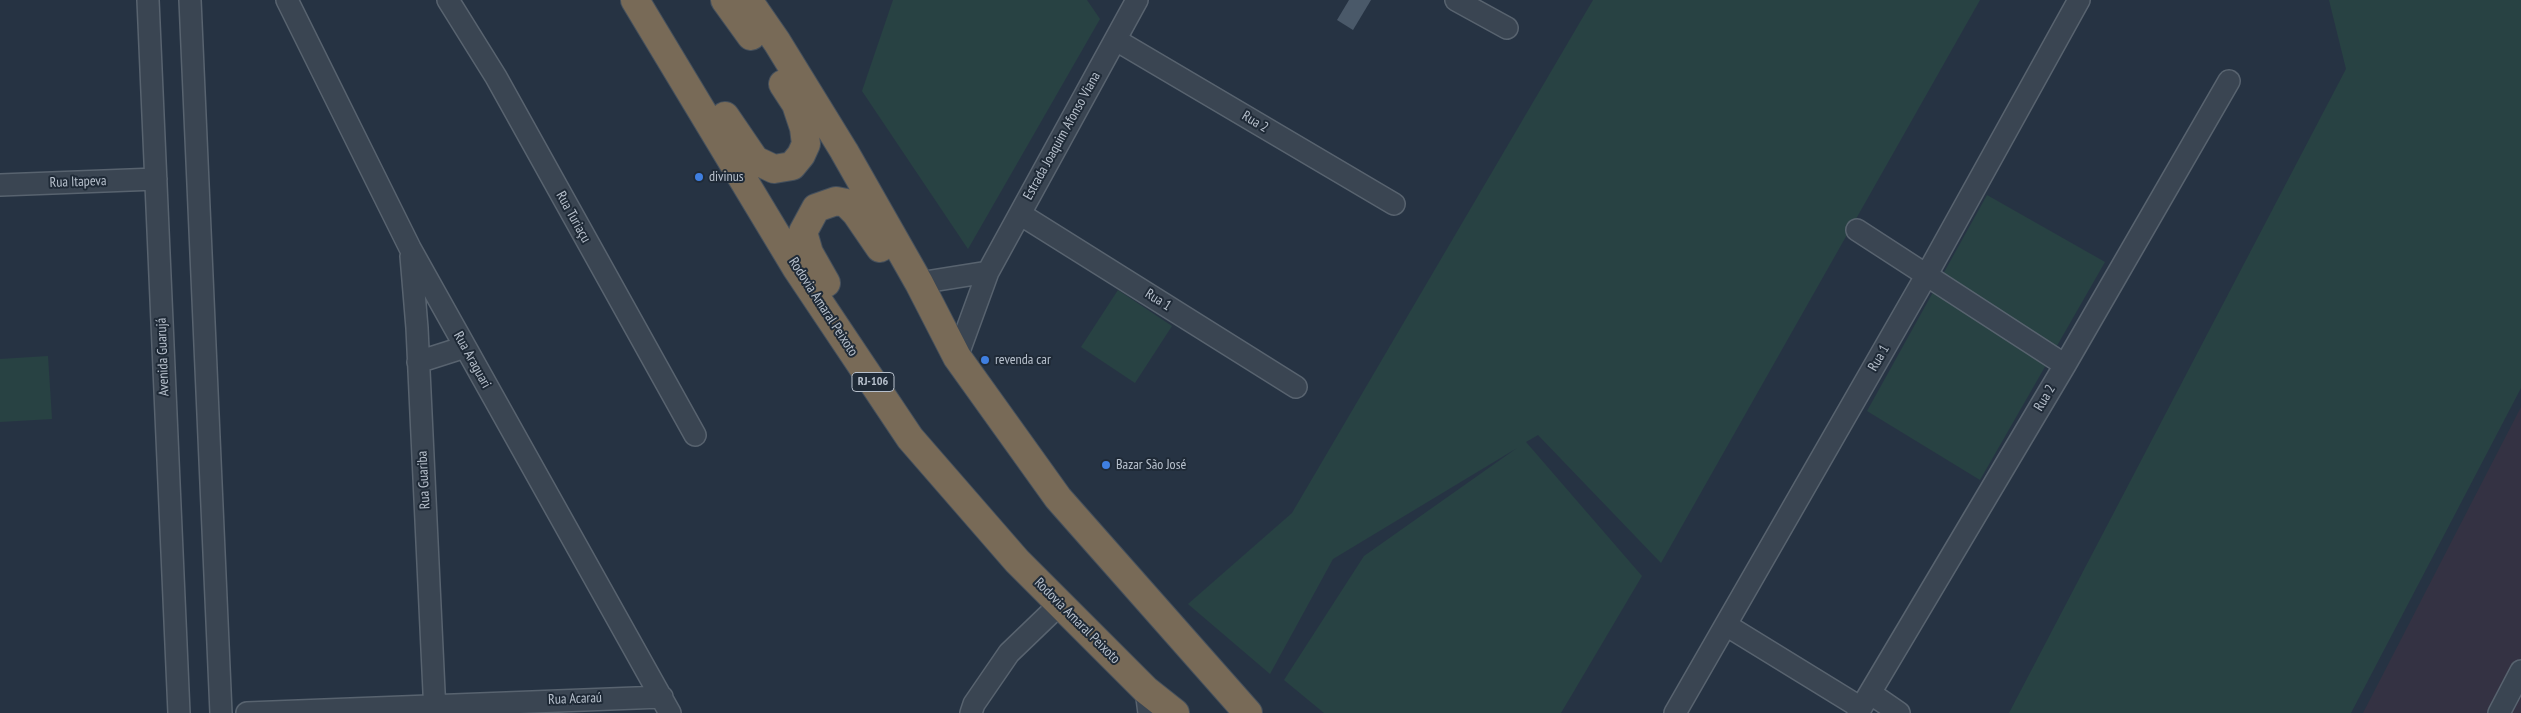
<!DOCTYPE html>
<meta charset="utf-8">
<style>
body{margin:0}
canvas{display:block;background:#263343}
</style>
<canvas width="2521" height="713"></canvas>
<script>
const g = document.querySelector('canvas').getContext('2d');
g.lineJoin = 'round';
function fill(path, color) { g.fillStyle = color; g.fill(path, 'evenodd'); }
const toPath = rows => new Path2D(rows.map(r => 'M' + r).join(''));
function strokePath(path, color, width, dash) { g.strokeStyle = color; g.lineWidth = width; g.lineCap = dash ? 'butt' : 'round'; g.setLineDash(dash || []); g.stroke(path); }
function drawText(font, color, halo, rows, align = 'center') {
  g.font = font + ' "PT Sans Narrow",sans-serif'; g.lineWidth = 4; g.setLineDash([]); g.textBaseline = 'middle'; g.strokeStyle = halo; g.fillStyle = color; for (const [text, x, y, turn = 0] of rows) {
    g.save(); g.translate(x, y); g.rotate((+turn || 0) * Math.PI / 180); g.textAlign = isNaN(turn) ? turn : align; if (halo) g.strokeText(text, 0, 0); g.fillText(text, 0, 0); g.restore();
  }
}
const medical = toPath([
 [2521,407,2521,713,2363,713]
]);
const green = toPath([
 [893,0,1087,0,1100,19,968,249,862,91],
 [1593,0,1980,0,1661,563,1538,435,1526,442,1642,576,1561,713,1324,713,1284,680,1364,556,1517,448,1333,559,1270,674,1188,604,1292,513],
 [2329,0,2521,0,2521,388,2351,713,2009,713,2346,69],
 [1987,195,2105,262,1980,480,1867,411],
 [1118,290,1172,326,1135,383,1081,347],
 [48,356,52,419,0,422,0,359]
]);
const building = toPath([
 [1349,0,1371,0,1353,30,1337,20]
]);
const minor = toPath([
 [148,0,179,713],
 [190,0,221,713],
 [287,0,410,248,670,713],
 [448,0,496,77,695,435],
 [1456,0,1507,28],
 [1116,40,1394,204],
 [0,185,156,179],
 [1020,214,1296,387],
 [1857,230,2065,365],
 [411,256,417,328,435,713],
 [919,283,988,272],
 [957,357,988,272,1137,0],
 [418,362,465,347],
 [1726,625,1861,708],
 [1146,690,1149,713],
 [1870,693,1899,713],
 [247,713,662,697],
 [971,713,974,704,1009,653,1060,604],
 [1675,713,1926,276,2079,0],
 [1858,713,2065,365,2229,81],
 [2499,713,2521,671]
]);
const highway = toPath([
 [635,0,797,269,910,438,1017,561,1146,690,1175,713],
 [725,0,751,36],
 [748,0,777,42,844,151,919,283,957,357,1058,498,1248,713],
 [725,116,755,160,774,169,792,166,801,155,806,144,804,128,796,104,783,84],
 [826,283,809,253,803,232,816,208,836,201,846,203,856,213,880,248]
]);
const markers = [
 [699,177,5,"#3f7fe0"],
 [985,360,5,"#3f7fe0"],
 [1106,465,5,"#3f7fe0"]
];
const shields = [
 [873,382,42]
];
const shieldNames = [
 ["RJ-106",873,382]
];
const streetNames = [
 ["Rua 2",1255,122,31],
 ["Estrada Joaquim Afonso Viana",1062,136,-61],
 ["Rua Itapeva",78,182,-2],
 ["Rua Turiaçu",573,217,61],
 ["Rua 1",1158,300,32],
 ["Rodovia Amaral Peixoto",823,307,57],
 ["Avenida Guarujá",163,357,-92],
 ["Rua 1",1879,358,-60],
 ["Rua Araguari",472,360,61],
 ["Rua 2",2045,398,-59],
 ["Rua Guariba",424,480,-93],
 ["Rodovia Amaral Peixoto",1077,621,45],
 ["Rua Acaraú",575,699,-2]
];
const poiNames = [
 ["divinus",709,177],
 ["revenda car",995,360],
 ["Bazar São José",1116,465]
];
fill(medical, '#343243');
fill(green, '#284243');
fill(building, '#4a5969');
strokePath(minor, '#58636f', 24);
strokePath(highway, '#45505c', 30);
strokePath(minor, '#3a4552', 21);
strokePath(highway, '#786a57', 28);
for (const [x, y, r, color] of markers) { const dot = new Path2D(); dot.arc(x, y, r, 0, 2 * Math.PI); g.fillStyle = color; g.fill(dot); strokePath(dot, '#1f2a37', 2); }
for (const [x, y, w] of shields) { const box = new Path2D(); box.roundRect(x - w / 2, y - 9.5, w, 19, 4); g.fillStyle = '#1f2a37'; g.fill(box); strokePath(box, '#b7c0cc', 1); }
drawText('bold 12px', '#b7c0cc', null, shieldNames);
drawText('14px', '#b7c0cc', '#1f2a37', streetNames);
drawText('14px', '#b7c0cc', '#1f2a37', poiNames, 'left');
</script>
